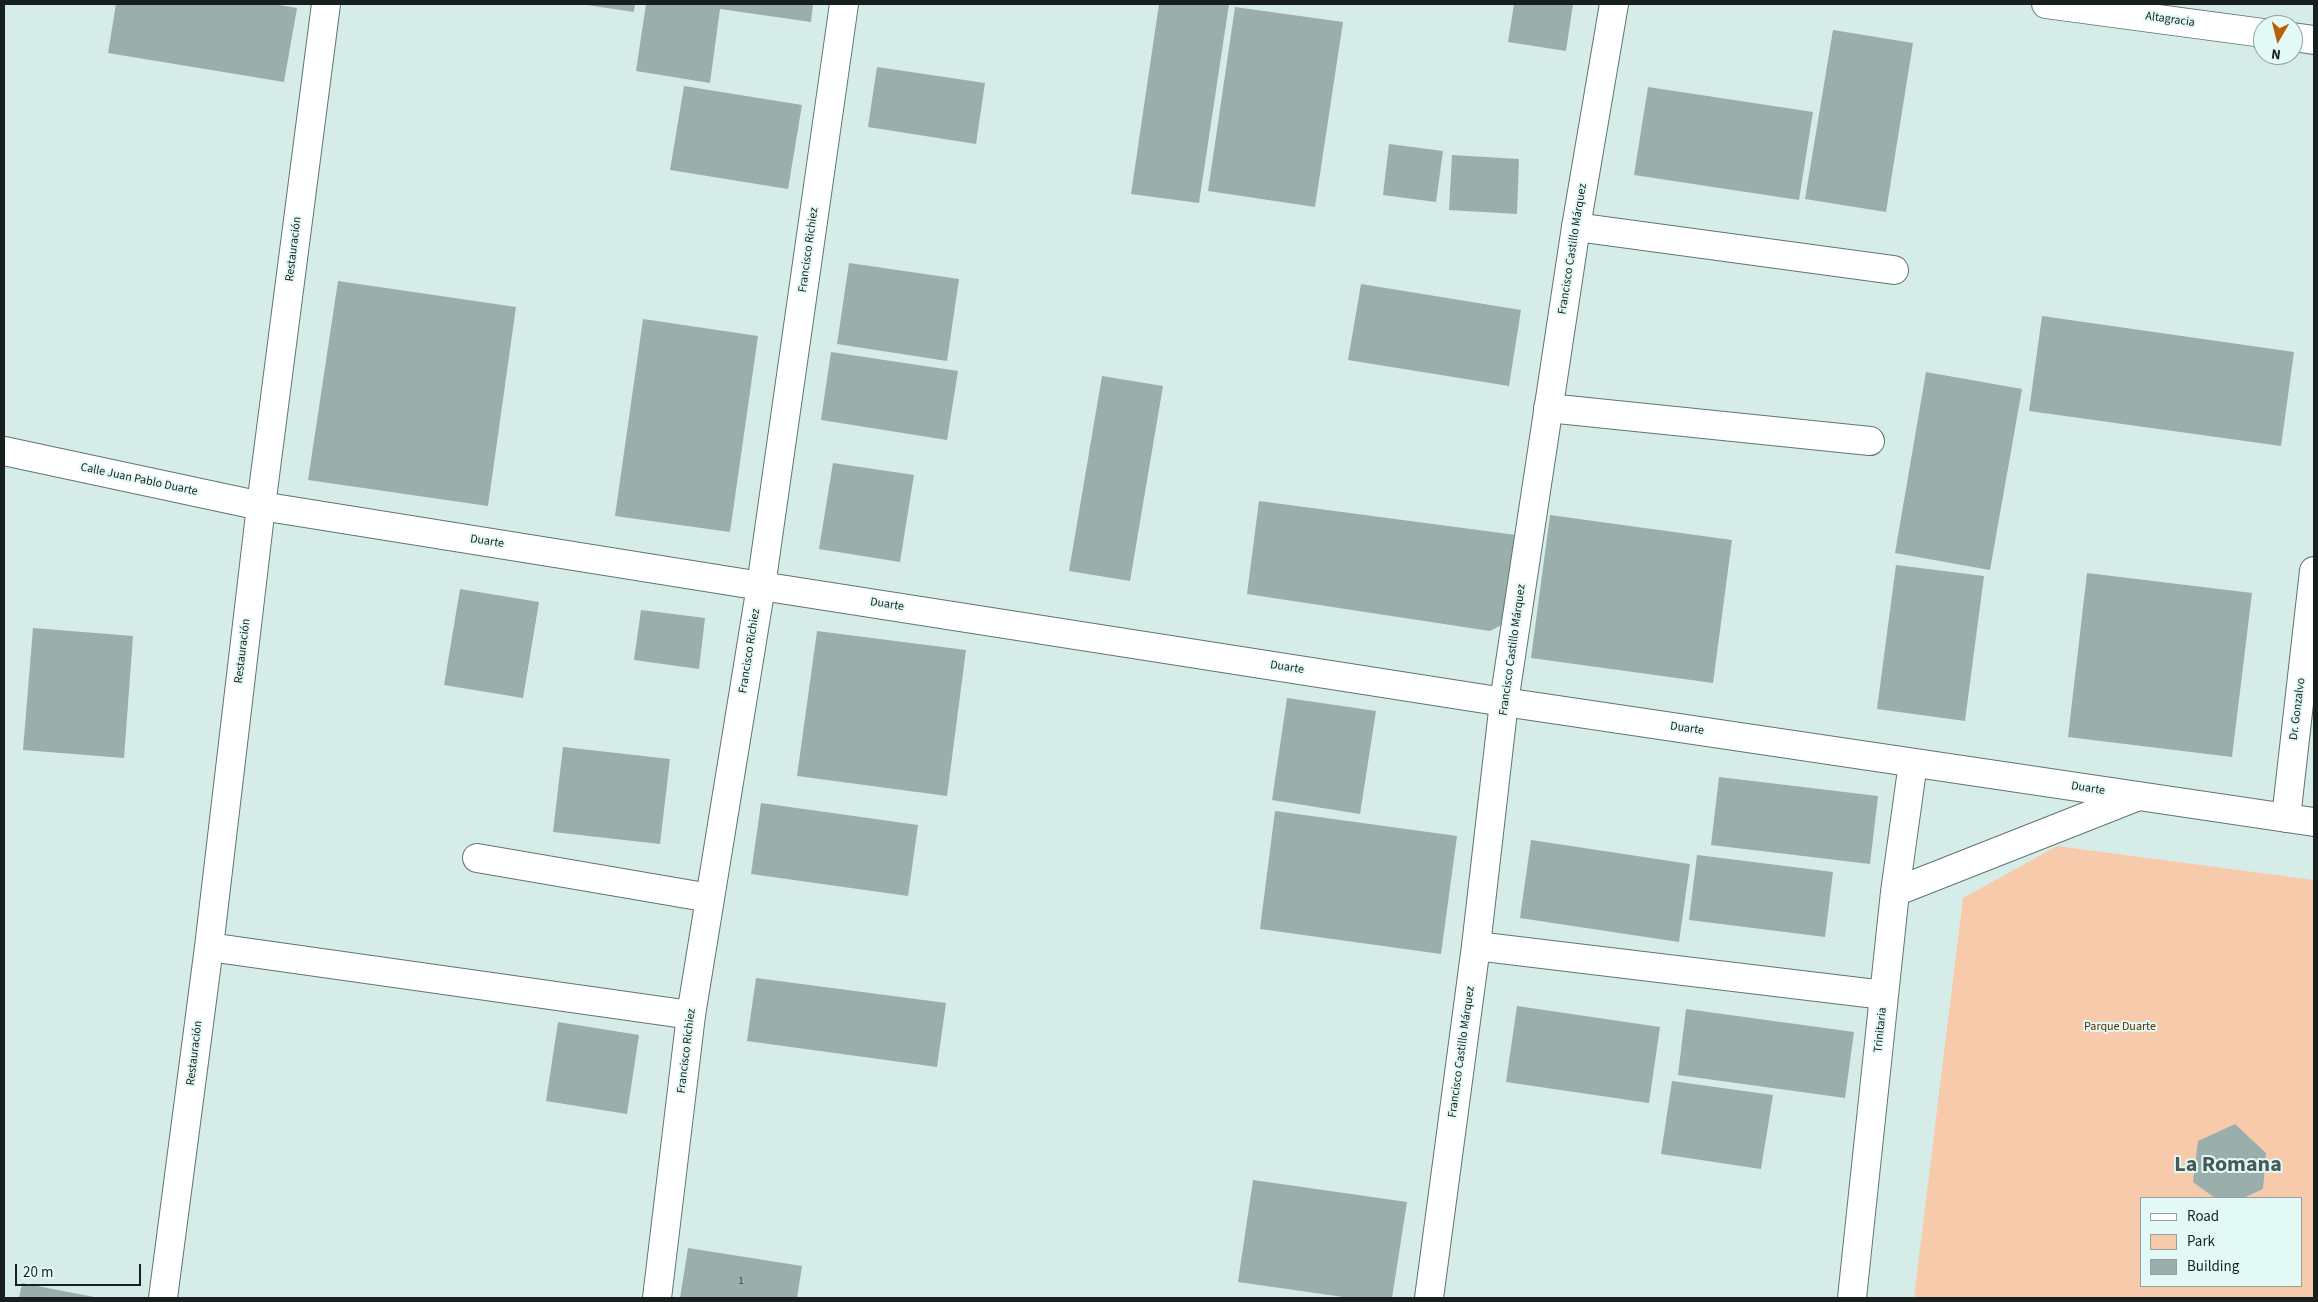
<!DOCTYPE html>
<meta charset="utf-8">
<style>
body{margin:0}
#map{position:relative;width:2318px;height:1302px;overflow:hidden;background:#d5ece9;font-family:"Source Sans 3",sans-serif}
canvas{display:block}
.frame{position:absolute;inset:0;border:5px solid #18201f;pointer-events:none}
.legend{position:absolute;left:2140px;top:1197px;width:162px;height:90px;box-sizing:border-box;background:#e2f9f6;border:1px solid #91a2a0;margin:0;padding:6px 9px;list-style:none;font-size:15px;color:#18201f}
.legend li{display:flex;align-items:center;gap:10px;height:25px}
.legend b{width:25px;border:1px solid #91a2a0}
.north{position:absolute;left:2253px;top:15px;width:50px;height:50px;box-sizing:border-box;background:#e2f9f6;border:1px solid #91a2a0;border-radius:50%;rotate:188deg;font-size:14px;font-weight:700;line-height:20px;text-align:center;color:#18201f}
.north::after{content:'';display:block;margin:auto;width:18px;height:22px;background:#ba5f02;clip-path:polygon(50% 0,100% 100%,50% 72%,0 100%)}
.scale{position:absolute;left:15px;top:1264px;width:126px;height:22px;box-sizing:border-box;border:2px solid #18201f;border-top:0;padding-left:6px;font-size:15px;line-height:18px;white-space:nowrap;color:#18201f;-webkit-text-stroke:4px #e2f9f6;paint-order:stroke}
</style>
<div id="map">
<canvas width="2318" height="1302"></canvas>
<div class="frame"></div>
<ul class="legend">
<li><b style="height:6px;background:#fff"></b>Road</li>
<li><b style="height:14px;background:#f7caac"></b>Park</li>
<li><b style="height:14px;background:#9aafac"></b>Building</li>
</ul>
<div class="north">N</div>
<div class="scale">20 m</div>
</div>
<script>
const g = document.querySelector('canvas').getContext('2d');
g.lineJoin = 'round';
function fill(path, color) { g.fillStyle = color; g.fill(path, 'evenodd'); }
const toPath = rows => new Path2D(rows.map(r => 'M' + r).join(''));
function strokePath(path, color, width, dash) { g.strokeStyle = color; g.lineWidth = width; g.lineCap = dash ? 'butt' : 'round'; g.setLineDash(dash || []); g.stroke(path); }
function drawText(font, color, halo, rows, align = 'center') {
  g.font = font + ' "Source Sans 3",sans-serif'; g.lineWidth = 4; g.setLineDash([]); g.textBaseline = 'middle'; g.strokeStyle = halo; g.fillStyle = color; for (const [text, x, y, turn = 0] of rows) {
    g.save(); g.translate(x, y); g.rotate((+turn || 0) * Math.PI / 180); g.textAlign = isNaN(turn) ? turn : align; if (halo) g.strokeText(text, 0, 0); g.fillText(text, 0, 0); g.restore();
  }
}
const green = toPath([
 [2057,846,2314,880,2314,1298,1914,1298,1963,898],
 [2142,1198,2302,1198,2302,1286,2142,1286]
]);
const building = toPath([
 [116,4,273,4,297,8,284,82,108,53],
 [580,4,635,4,634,12],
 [646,4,813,4,811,22,720,9,710,83,636,71],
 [1159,4,1229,4,1199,203,1131,194],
 [1514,4,1573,4,1566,51,1508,42],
 [1235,7,1343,22,1315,207,1208,191],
 [1833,30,1913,43,1886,212,1805,199],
 [877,67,985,83,976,144,868,127],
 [684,86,802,105,788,189,670,170],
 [1648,87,1813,112,1799,200,1634,175],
 [1389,144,1443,151,1436,202,1383,195],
 [1452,155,1519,159,1517,214,1449,210],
 [849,263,959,279,947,361,837,344],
 [338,281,516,307,488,506,308,480],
 [1361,284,1521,310,1509,386,1348,360],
 [2042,316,2294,352,2281,446,2029,411],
 [643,319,758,336,730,532,615,516],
 [831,352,958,371,947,440,821,420],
 [1926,372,2022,389,1990,570,1895,553],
 [1102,376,1163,386,1130,581,1069,571],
 [833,463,914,475,900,562,819,549],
 [1259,501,1516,535,1507,622,1490,631,1247,594],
 [1550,515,1732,540,1713,683,1531,658],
 [1896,565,1984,576,1965,721,1877,709],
 [2087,573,2252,593,2232,757,2068,737],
 [460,589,539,602,523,698,444,685],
 [641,610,705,618,699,669,634,660],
 [33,628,133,636,124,758,23,750],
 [817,631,966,650,947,796,797,776],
 [1287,698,1376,711,1360,814,1272,800],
 [563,747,670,759,660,844,553,832],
 [1719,777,1878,796,1870,864,1711,845],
 [761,803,918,825,908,896,751,874],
 [1275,811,1457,836,1441,954,1260,929],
 [1531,840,1690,864,1679,942,1520,918],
 [1697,855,1833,872,1825,937,1689,920],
 [756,978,946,1003,937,1067,747,1041],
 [1517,1006,1660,1027,1649,1103,1506,1082],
 [1686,1009,1854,1032,1845,1098,1678,1075],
 [558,1022,639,1035,627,1114,546,1101],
 [1672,1081,1773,1095,1761,1169,1661,1154],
 [2235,1124,2266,1153,2263,1189,2243,1198,2215,1198,2193,1182,2198,1141],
 [1253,1180,1407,1202,1392,1298,1350,1298,1238,1282],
 [688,1248,802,1266,797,1298,680,1298],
 [22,1283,94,1297,94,1298,19,1298]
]);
const minor = toPath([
 [2046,4,2263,33],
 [2293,37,2314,40],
 [1576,227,1894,270],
 [1548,408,1870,441],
 [761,586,1504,702,2314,822],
 [2286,818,2314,571],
 [477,858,710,898],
 [1895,892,2136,797],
 [1476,946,1884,995],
 [209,947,691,1015],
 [163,1298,209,947,261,506,326,4],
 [1852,1298,1895,892,1913,763]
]);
const major = toPath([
 [4,451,261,506,761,586],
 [657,1298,691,1015,761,586,844,4],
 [1429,1298,1476,946,1504,702,1576,227,1614,4]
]);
const numberNames = [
 ["1",741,1282]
];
const streetNames = [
 ["Altagracia",2170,20,8],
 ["Restauración",294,249,-83],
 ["Francisco Castillo Márquez",1573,249,-81],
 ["Francisco Richiez",809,250,-82],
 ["Calle Juan Pablo Duarte",139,480,12],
 ["Duarte",487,542,9],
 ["Duarte",887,605,9],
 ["Francisco Castillo Márquez",1513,650,-82],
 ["Restauración",243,651,-83],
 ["Francisco Richiez",750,651,-81],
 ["Duarte",1287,668,9],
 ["Dr. Gonzalvo",2298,709,-83],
 ["Duarte",1687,729,8],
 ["Duarte",2088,789,9],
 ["Trinitaria",1881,1030,-84],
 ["Francisco Richiez",687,1051,-83],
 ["Francisco Castillo Márquez",1462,1052,-82],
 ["Restauración",195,1053,-83]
];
const parkNames = [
 ["Parque Duarte",2120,1027]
];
const townNames = [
 ["La Romana",2228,1166]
];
fill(green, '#f7caac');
fill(building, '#9aafac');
strokePath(minor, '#607572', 30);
strokePath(major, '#607572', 30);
strokePath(minor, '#fff', 28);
strokePath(major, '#fff', 28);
drawText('10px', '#384442', null, numberNames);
drawText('12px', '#18201f', '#e2f9f6', streetNames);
drawText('12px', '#5d2c00', '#e2f9f6', parkNames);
drawText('bold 22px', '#475a58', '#e2f9f6', townNames);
</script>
